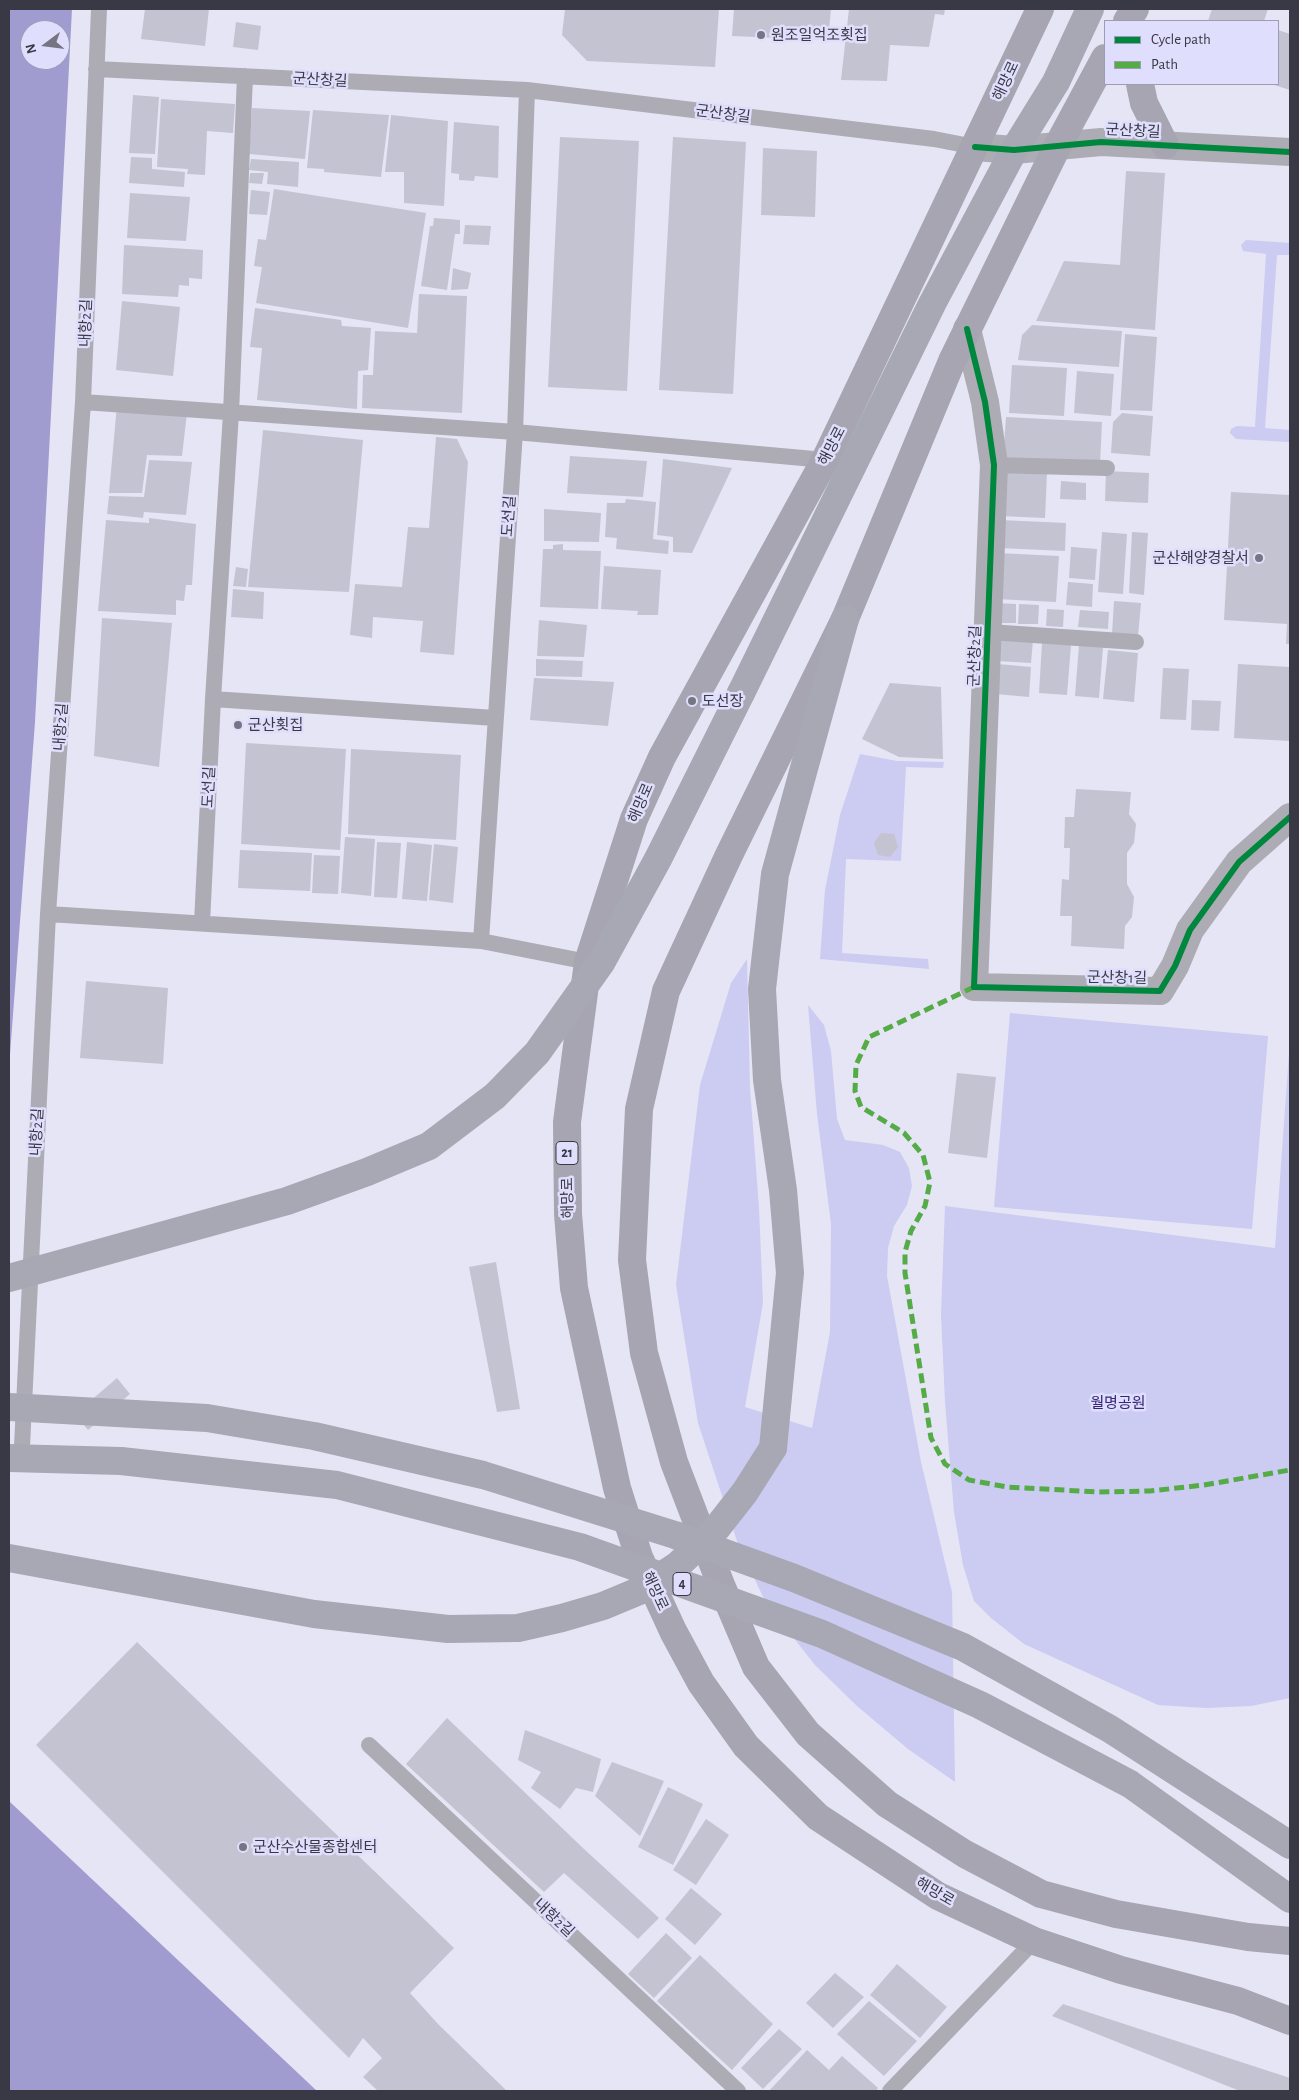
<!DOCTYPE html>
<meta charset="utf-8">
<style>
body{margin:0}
#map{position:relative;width:1299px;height:2100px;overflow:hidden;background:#e5e5f5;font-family:"Alegreya Sans",sans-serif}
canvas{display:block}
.frame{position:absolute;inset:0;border:10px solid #393945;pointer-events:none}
.legend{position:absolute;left:1104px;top:20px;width:175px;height:65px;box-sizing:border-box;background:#dfdefc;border:1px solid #9d9cb3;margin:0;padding:6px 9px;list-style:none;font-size:15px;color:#393945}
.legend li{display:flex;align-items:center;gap:10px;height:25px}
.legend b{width:25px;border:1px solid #9d9cb3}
.north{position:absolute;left:20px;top:20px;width:50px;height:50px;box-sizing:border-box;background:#dfdefc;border:1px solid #9d9cb3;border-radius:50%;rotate:255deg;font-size:14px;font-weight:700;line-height:20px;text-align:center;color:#393945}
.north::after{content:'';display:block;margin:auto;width:18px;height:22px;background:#757583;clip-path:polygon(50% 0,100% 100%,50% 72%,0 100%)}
</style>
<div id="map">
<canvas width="1299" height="2100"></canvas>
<div class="frame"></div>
<ul class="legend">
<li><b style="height:6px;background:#00873e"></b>Cycle path</li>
<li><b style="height:6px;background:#55ac47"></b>Path</li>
</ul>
<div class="north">N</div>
</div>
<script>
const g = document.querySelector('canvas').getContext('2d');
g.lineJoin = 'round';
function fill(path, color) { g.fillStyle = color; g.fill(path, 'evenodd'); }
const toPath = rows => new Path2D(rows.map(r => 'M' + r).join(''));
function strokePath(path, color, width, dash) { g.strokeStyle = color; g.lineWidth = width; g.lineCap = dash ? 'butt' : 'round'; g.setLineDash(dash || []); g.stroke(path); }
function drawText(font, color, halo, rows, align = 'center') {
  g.font = font + ' "Alegreya Sans","Noto Sans KR",sans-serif'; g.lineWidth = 5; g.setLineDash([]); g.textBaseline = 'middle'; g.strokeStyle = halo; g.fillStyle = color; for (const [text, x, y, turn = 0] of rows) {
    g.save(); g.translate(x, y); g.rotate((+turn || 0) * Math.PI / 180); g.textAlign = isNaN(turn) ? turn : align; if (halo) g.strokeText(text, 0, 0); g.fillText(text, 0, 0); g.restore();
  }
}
const green = toPath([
 [1246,240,1290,243,1290,255,1277,255,1265,428,1289,430,1289,442,1236,439,1230,433,1231,429,1237,426,1255,427,1266,254,1243,251,1241,245],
 [860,754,897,761,944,762,943,768,906,767,901,861,846,859,842,953,928,959,929,969,820,959,825,890,840,815],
 [747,959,750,1088,759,1208,763,1303,745,1407,812,1428,830,1332,831,1224,817,1114,808,1005,824,1025,831,1051,837,1119,845,1140,883,1145,900,1152,909,1168,912,1186,907,1205,894,1226,888,1248,887,1276,921,1462,952,1592,955,1782,908,1749,857,1706,815,1665,766,1603,738,1544,698,1423,676,1285,700,1085,731,983],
 [1010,1013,1268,1036,1252,1229,994,1207],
 [1290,1040,1290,1698,1251,1706,1206,1708,1158,1705,1024,1644,991,1618,974,1601,963,1565,954,1512,945,1402,941,1314,945,1206,1275,1248]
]);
const water = toPath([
 [9,9,72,9,35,722,9,1068],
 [30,30,60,30,60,60,30,60],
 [9,1801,317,2091,9,2091]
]);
const building = toPath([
 [145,9,209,9,205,46,141,39],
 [565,9,719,9,715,67,587,61,562,35],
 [734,9,831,9,828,40,732,36],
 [849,9,945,9,944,15,935,14,929,47,890,45,887,81,841,80],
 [1212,9,1268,9,1264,21,1208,21],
 [236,22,261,26,258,50,233,47],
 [1278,30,1290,34,1290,90,1271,84,1278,84],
 [133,95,159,97,155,154,129,153],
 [161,99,235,104,233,133,207,131,205,175,187,174,188,169,157,167],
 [252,108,310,111,305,159,249,154],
 [313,110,389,115,381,177,324,172,324,169,307,168],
 [391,115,448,121,444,206,404,203,404,172,385,172],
 [454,122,499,126,498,178,475,176,474,181,459,180,459,174,451,173],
 [560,137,639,141,627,391,548,387],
 [673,137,746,142,733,394,659,390],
 [763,148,817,151,815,217,761,215],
 [131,157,152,158,152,169,185,172,184,187,129,183],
 [251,159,299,162,298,187,267,184,268,172,249,170],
 [1126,171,1165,173,1155,330,1036,321,1064,261,1120,265],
 [250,173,264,173,262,184,249,183],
 [274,189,426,213,408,328,256,303,262,267,254,266,258,239,266,240],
 [251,190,270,192,267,215,249,214],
 [130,193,190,197,186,241,127,238],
 [434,218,460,220,460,234,455,234,447,290,421,286,430,226,433,226],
 [465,225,491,226,489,245,463,244],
 [124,245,203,250,202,279,189,278,189,286,179,285,178,297,122,294],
 [453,268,471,273,468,289,451,290],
 [419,294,467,296,462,413,362,408,363,375,373,375,375,331,417,333],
 [122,301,180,307,173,376,116,370],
 [255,308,341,320,342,326,371,328,368,370,358,371,357,409,257,400,262,348,250,347],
 [1032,325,1122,331,1119,367,1018,360,1022,335],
 [1125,334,1157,337,1152,411,1120,410],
 [1012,365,1067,368,1064,416,1009,413],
 [1077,371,1114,374,1111,416,1074,413],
 [117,405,187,413,182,456,147,455,142,493,109,493],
 [1122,413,1153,416,1150,456,1111,453,1113,422],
 [1006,417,1102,422,1100,464,1003,459],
 [263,430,363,440,349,592,248,587],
 [436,437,457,439,468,462,454,655,420,652,423,621,373,617,372,638,350,635,355,584,402,587,408,527,429,528],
 [570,456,647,461,643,497,567,493],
 [663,459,732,468,692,553,673,552,673,537,657,535],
 [149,460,192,462,186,515,144,512,143,518,107,514,109,496,144,497],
 [1000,471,1047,473,1045,518,999,516],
 [1106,471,1149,473,1148,503,1105,501],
 [1061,481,1086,483,1086,500,1060,499],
 [1231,492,1290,495,1290,644,1286,644,1287,624,1224,620],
 [626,499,656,502,653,539,669,541,668,554,616,549,617,538,605,537,607,503,625,503],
 [544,509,601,513,599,542,544,541],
 [149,518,196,524,192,585,186,585,184,601,176,600,176,615,98,611,106,520,149,523],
 [1000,520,1066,523,1065,551,999,548],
 [1102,532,1127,534,1123,594,1098,592],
 [1132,532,1148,533,1144,595,1129,593],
 [563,544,563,550,601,551,598,609,540,607,543,549,553,549,553,545],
 [1071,547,1097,549,1095,580,1069,578],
 [998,553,1059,556,1056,602,996,599],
 [604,566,661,570,658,615,637,615,638,611,601,609],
 [236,567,248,569,246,587,233,586],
 [1068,582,1093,584,1092,607,1066,605],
 [233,589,264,592,263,619,231,617],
 [1114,601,1141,603,1138,636,1112,634],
 [996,603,1016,604,1016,623,995,623],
 [1019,604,1039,605,1038,624,1018,624],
 [1047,609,1064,610,1063,627,1046,626],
 [1080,610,1109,612,1108,629,1078,627],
 [102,618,172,623,159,767,94,756],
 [539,620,587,625,584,657,537,656],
 [999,637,1033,640,1031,663,997,661],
 [1042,643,1071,645,1067,695,1039,693],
 [1079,645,1103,647,1099,698,1075,696],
 [1108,650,1138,653,1134,702,1103,699],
 [536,659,583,661,582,677,536,676],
 [998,664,1031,667,1029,697,996,694],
 [1238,664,1290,667,1290,741,1234,738],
 [1163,668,1189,669,1186,720,1160,719],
 [534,678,614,682,608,726,530,720],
 [890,683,941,687,943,759,899,757,862,739],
 [1192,700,1221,701,1219,731,1191,730],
 [246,743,346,749,340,850,241,844],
 [351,749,461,755,456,840,348,834],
 [1076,789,1131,792,1129,814,1136,824,1134,843,1127,853,1127,884,1134,897,1132,917,1125,926,1124,949,1071,946,1072,916,1060,916,1062,879,1069,880,1070,848,1064,848,1065,817,1074,817],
 [881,833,894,834,898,847,890,857,878,855,874,843],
 [345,837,375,839,371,896,341,893],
 [377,842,401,843,397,898,374,897],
 [407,842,432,845,427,901,402,899],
 [434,844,458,847,453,903,429,900],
 [240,850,312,853,310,891,238,888],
 [314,855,340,856,338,894,312,893],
 [86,981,168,988,163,1064,80,1058],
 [957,1073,996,1077,987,1158,948,1153],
 [496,1262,520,1409,497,1412,469,1267],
 [117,1378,130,1394,88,1430,75,1414],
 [137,1642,454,1948,410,1993,438,2024,507,2091,378,2091,363,2077,382,2058,363,2038,349,2058,36,1745],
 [447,1718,584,1849,659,1918,638,1939,564,1873,544,1892,406,1764],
 [525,1730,601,1759,593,1792,576,1788,560,1809,531,1788,541,1772,518,1760],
 [612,1762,664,1781,640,1836,595,1796],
 [668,1787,703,1804,673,1865,638,1847],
 [706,1819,729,1835,696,1885,673,1870],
 [691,1888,722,1914,695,1945,665,1919],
 [666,1933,692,1958,654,1998,628,1974],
 [700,1955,773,2024,732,2070,657,2001],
 [897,1964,947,2007,920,2038,870,1995],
 [835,1973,864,1997,833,2028,806,2003],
 [869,2001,917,2041,884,2076,837,2034],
 [1063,2004,1290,2078,1290,2091,1240,2091,1052,2016],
 [779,2029,802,2049,763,2089,741,2068],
 [807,2050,829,2070,842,2056,878,2088,876,2091,769,2091]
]);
const service = toPath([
 [96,69,527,90,934,139,975,147],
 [83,402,515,432,825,460],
 [994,465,1107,468],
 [989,632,1136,642],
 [213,699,495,718],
 [48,914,481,941,588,962],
 [202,923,213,699,231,413,245,76],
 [481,941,515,432,527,90],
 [22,1446,48,914,83,402,99,9],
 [369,1745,738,2091],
 [890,2091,1034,1941]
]);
const minor = toPath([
 [967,329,985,402,994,465,974,987,1160,991,1175,966,1190,930,1239,862,1290,817]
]);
const tertiary = toPath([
 [975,147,1014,150,1101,142,1290,152]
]);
const primary = toPath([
 [1040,9,825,460,662,757,634,819,588,962,567,1122,568,1214,574,1288,617,1488,639,1557,673,1631,701,1683,746,1746,818,1817,938,1896,1034,1941,1121,1970,1238,2001,1290,2021],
 [1127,21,1135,9],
 [1105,58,1057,147,952,361,845,619,729,855,666,991,639,1109,632,1260,644,1353,674,1462,721,1585,756,1667,808,1734,887,1804,965,1854,1041,1894,1116,1914,1248,1937,1290,1941],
 [1140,84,1144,103,1165,145]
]);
const trunk = toPath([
 [741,693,932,304,1014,150,1056,82,1090,9],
 [773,1448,790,1273,783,1190,767,1080,762,989,775,874,845,619]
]);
const trunkBridge = toPath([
 [9,1278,287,1201,367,1172,429,1146,495,1096,537,1053,601,963,658,859,741,693],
 [9,1407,207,1418,314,1436,483,1475,675,1535,794,1578,963,1647,1110,1729,1290,1845],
 [9,1458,121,1461,337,1485,580,1547,822,1634,980,1705,1130,1784,1290,1899],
 [9,1558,314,1614,448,1629,518,1628,562,1618,603,1606,639,1591,678,1565,716,1529,745,1492,773,1448]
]);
const quiet = toPath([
 [974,987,869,1037,856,1065,855,1091,861,1107,904,1133,923,1155,930,1182,925,1206,911,1231,905,1252,905,1273,931,1438,945,1464,969,1480,1007,1487,1099,1492,1150,1491,1204,1485,1290,1470]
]);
const cycleway = toPath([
 [975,147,1014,150,1101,142,1290,152],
 [967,329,985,402,994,465,974,987,1160,991,1175,966,1190,930,1239,862,1290,817]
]);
const markers = [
 [761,35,5,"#757583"],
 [1259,558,5,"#757583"],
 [692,701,5,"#757583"],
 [238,725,5,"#757583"],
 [243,1847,5,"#757583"]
];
const shields = [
 [567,1153,22],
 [682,1584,18]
];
const shieldNames = [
 ["21",567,1153],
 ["4",682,1584]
];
const poiNames = [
 ["원조일억조횟집",771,35],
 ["군산해양경찰서",1249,558,"right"],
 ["도선장",702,701],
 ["군산횟집",248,725],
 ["군산수산물종합센터",253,1847]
];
const streetNames = [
 ["군산창길",320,80,3],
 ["해망로",1006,81,-65],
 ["군산창길",723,114,7],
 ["군산창길",1133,131,3],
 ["내항2길",86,323,-88],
 ["해망로",832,446,-63],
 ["도선길",509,516,-86],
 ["군산창2길",975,656,-88],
 ["내항2길",61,727,-86],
 ["도선길",209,787,-87],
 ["해망로",641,803,-67],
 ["군산창1길",1117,978,1],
 ["내항2길",37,1132,-87],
 ["해망로",568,1198,-91],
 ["해망로",655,1591,65],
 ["해망로",935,1892,30],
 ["내항2길",554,1918,43]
];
const parkNames = [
 ["월명공원",1118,1403]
];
fill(green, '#cccbf1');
fill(water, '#a09cd0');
fill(building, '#c4c3d1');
strokePath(service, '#adacb5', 16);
strokePath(minor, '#adacb5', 28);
strokePath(tertiary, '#adacb5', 28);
strokePath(primary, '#a6a5b1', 28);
strokePath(trunk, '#a8a8b4', 28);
strokePath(trunkBridge, '#a8a8b4', 28);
strokePath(quiet, '#55ac47', 5, [10, 5]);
strokePath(cycleway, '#00873e', 6);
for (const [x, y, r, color] of markers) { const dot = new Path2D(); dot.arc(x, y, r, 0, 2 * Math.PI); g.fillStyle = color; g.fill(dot); strokePath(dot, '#dfdefc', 2); }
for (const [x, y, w] of shields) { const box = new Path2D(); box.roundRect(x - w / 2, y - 11.5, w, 23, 4); g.fillStyle = '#dfdefc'; g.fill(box); strokePath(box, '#393945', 1); }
drawText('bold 14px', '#393945', null, shieldNames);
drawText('15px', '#393945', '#dfdefc', poiNames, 'left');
drawText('15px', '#393945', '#dfdefc', streetNames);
drawText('15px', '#372676', '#dfdefc', parkNames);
</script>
